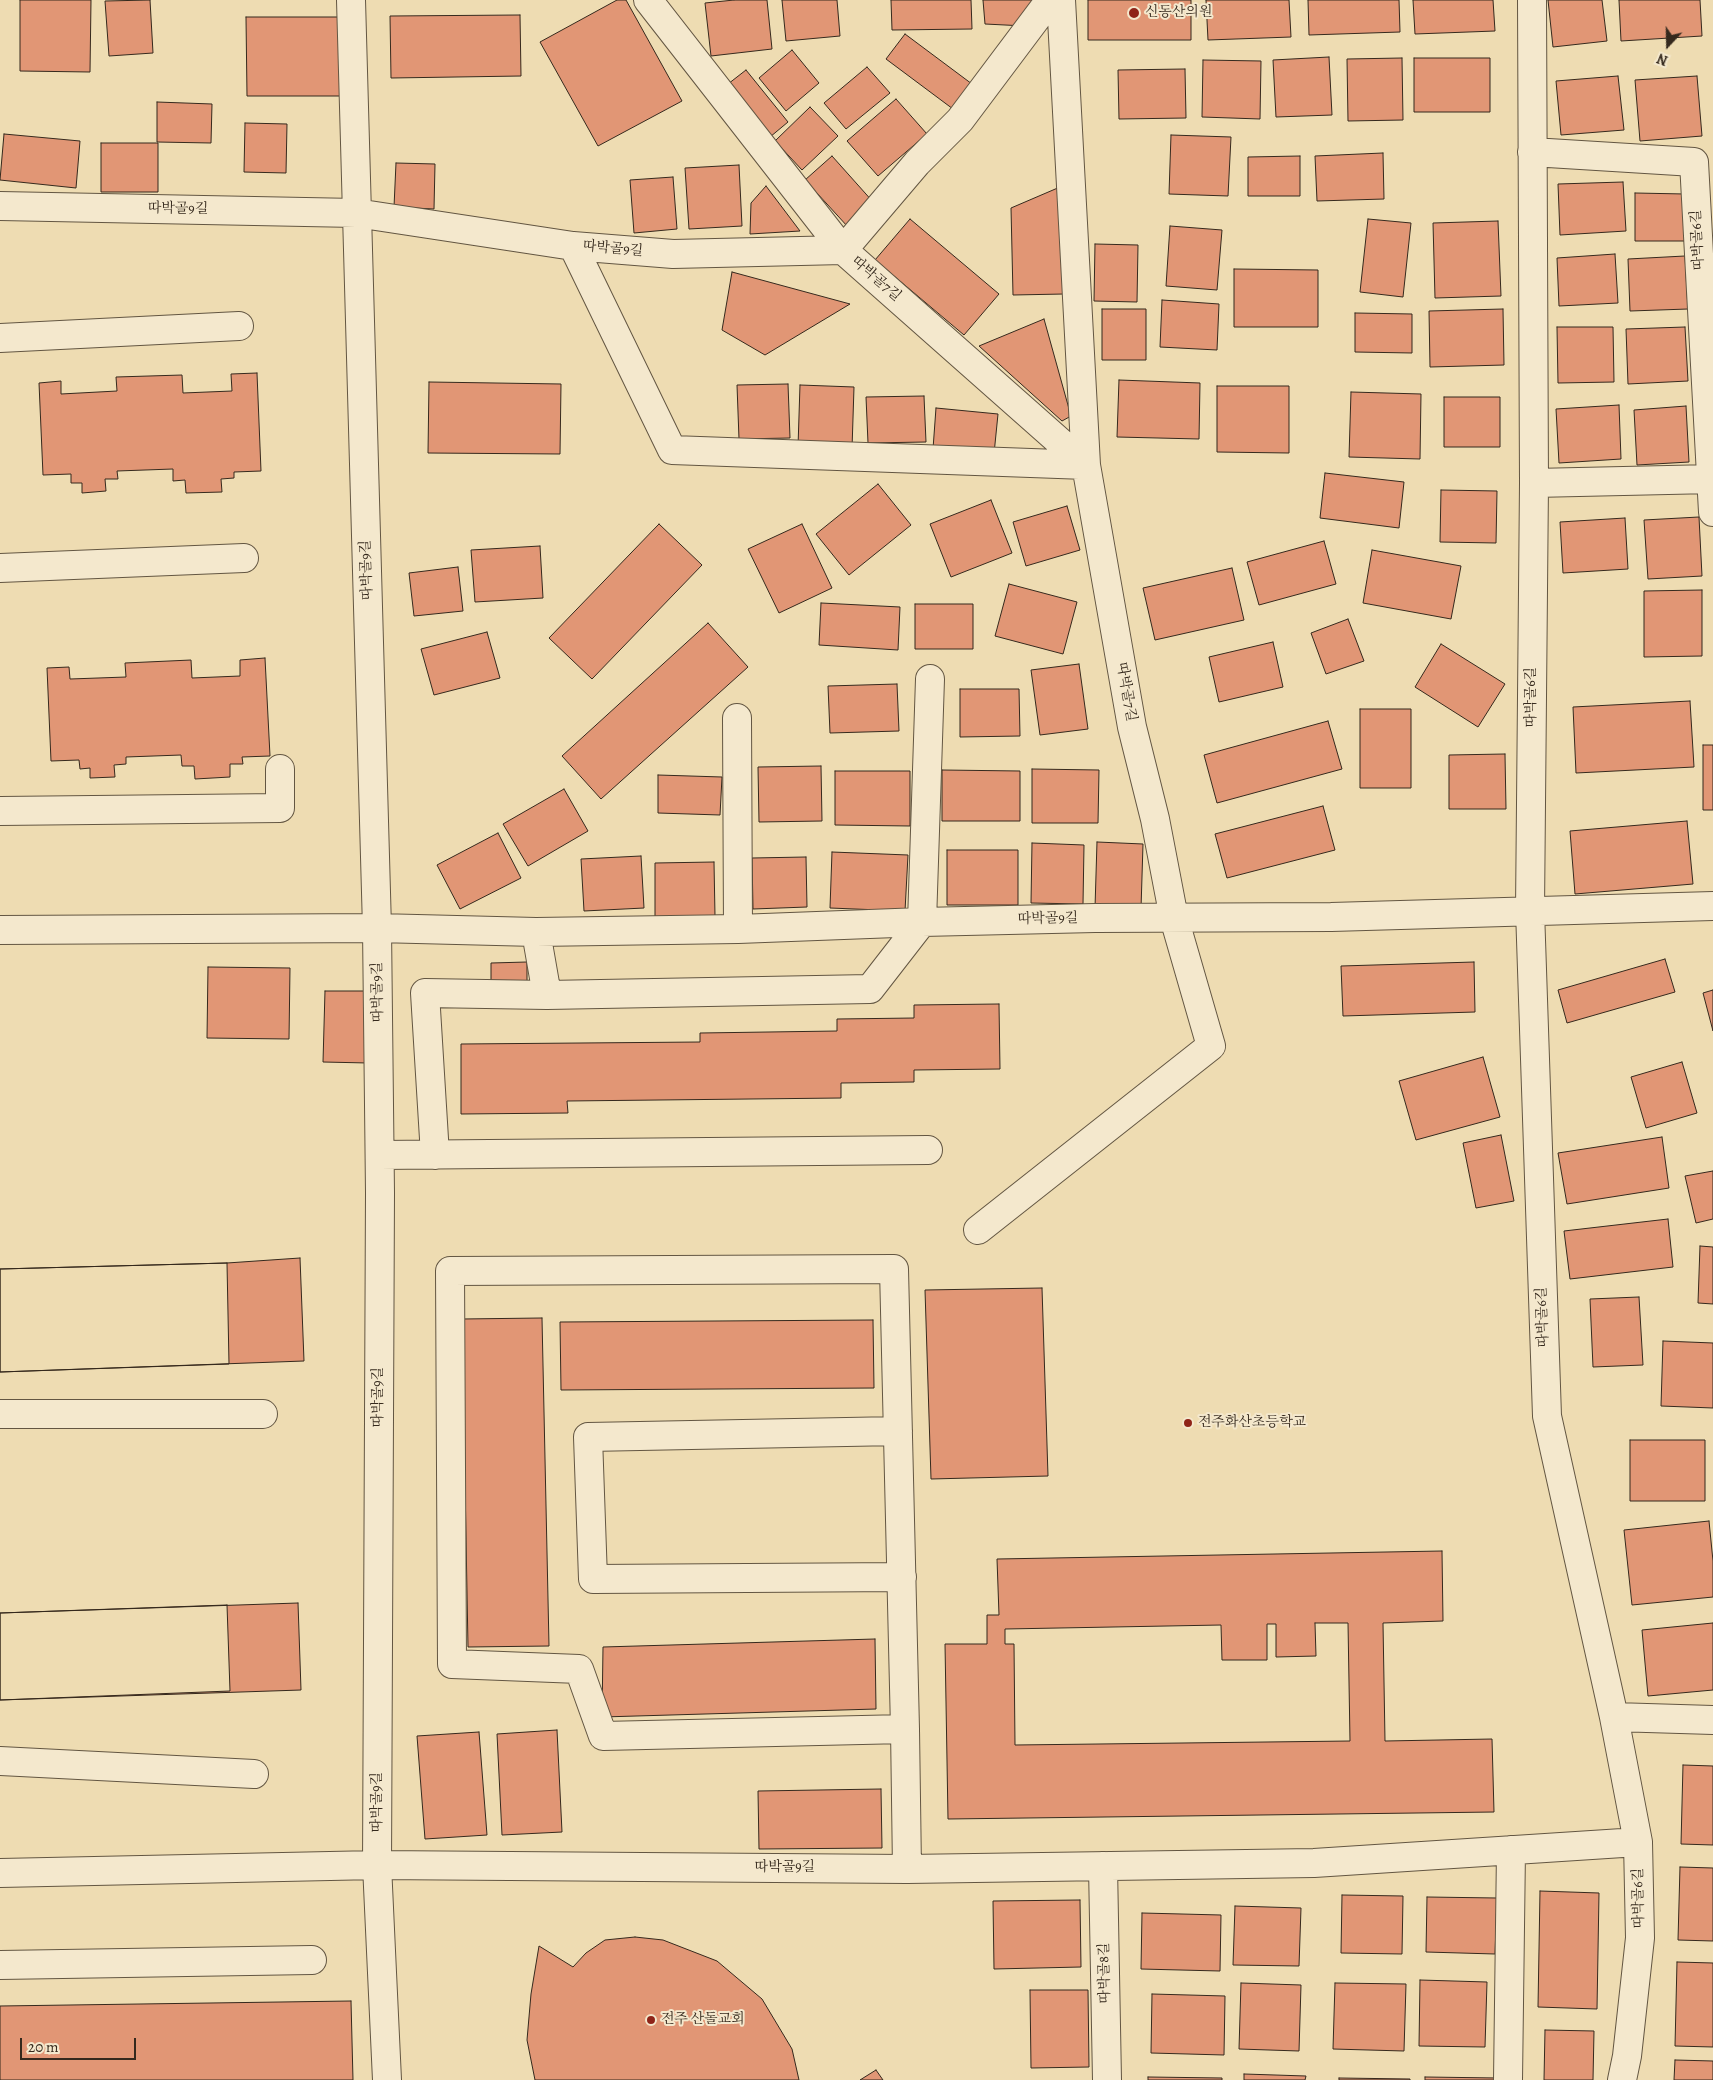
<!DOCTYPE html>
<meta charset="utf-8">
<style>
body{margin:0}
#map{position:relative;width:1713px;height:2080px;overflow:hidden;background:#eedcb2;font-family:Alegreya,serif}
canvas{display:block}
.north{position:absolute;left:1643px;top:20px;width:50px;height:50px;-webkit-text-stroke:4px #f4e8cd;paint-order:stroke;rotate:201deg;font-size:14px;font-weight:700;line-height:20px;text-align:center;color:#35291d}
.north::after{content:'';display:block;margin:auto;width:18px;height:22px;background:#35291d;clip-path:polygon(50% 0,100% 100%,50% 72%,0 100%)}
.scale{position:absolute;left:20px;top:2038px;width:116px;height:22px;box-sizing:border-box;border:2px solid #35291d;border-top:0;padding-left:6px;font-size:15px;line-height:18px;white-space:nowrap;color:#35291d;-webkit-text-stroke:4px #f4e8cd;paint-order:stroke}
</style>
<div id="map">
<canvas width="1713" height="2080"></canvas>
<div class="north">N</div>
<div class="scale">20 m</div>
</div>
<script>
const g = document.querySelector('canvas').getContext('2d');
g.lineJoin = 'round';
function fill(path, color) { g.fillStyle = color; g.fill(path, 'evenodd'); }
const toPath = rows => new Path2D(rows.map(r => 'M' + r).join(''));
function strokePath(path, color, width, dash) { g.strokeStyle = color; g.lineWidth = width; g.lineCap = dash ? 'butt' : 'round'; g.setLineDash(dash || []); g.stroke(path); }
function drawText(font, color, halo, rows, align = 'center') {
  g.font = font + ' Alegreya,"Noto Serif KR",serif'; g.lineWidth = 4; g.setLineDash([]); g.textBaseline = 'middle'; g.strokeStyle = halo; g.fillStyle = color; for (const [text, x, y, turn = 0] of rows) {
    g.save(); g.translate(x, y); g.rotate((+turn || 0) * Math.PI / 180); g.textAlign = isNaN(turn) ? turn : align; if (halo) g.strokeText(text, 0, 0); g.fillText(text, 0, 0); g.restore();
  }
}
const building = toPath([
 [20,0,91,0,90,72,20,71,20,0],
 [150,0,153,53,109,56,105,1,150,0],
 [617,0,626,0,682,101,598,146,540,42,617,0],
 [734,0,767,0,772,49,711,56,705,3,734,0],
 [782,0,837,0,840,36,786,41,782,0],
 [891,0,971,0,972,29,892,30,891,0],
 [983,0,1039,0,1025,26,985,24,983,0],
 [1088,0,1191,0,1191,40,1088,40,1088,0],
 [1206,0,1289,0,1291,37,1208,40,1206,0],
 [1308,0,1399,0,1400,32,1309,35,1308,0],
 [1413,0,1493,0,1495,31,1415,34,1413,0],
 [1548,0,1602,0,1607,41,1553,47,1548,0],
 [1619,0,1700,0,1702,36,1621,41,1619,0],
 [520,15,521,76,391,78,390,16,520,15],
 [246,17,341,17,342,96,247,96,246,17],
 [905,34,972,84,953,109,886,59,905,34],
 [792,50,819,83,786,111,759,78,792,50],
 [1329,57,1332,115,1276,117,1273,60,1329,57],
 [1402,58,1403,120,1348,121,1347,59,1402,58],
 [1414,58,1490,58,1490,112,1414,112,1414,58],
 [1203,60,1261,61,1260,119,1202,117,1203,60],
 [867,67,890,93,846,129,824,103,867,67],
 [1185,69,1186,118,1119,119,1118,70,1185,69],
 [746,70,788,122,770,137,728,84,746,70],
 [1618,76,1624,130,1561,135,1556,81,1618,76],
 [1697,76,1702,136,1640,141,1635,80,1697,76],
 [896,99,927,134,878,176,847,141,896,99],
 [157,102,212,104,211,143,157,142,157,102],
 [810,107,838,136,802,170,775,141,810,107],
 [245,123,287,124,286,173,244,172,245,123],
 [4,134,80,141,76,188,0,180,4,134],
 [1171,135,1231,137,1228,196,1169,194,1171,135],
 [101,143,158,143,158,192,101,192,101,143],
 [1383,153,1384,199,1317,201,1315,156,1383,153],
 [832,156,874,203,848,227,805,180,832,156],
 [1300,156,1300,196,1248,196,1248,157,1300,156],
 [396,163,435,164,434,209,394,207,396,163],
 [739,165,742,226,689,229,685,168,739,165],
 [673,177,677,229,634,233,630,180,673,177],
 [1623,182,1626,231,1560,235,1558,184,1623,182],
 [766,186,800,231,750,234,751,203,766,186],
 [1060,187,1064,294,1013,295,1011,208,1060,187],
 [1635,193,1685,194,1685,241,1635,241,1635,193],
 [910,219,999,294,964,335,875,260,910,219],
 [1368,219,1411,223,1403,297,1360,292,1368,219],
 [1498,221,1501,296,1435,298,1433,223,1498,221],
 [1170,226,1222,230,1217,290,1166,286,1170,226],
 [1095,244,1138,245,1137,302,1094,301,1095,244],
 [1615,254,1618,303,1559,306,1557,258,1615,254],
 [1685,256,1688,309,1630,311,1628,259,1685,256],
 [1234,269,1318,270,1318,327,1234,327,1234,269],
 [732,272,850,304,765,355,722,330,732,272],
 [1162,300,1219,304,1217,350,1160,347,1162,300],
 [1102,309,1146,309,1146,360,1102,360,1102,309],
 [1503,309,1504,365,1430,367,1429,311,1503,309],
 [1355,313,1412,314,1412,353,1355,352,1355,313],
 [1044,319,1071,416,1062,421,979,346,1044,319],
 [1557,327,1613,327,1614,382,1558,383,1557,327],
 [1685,327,1688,381,1628,384,1626,329,1685,327],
 [257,373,261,471,234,472,234,478,221,479,222,492,186,493,185,480,173,481,173,469,117,471,118,479,105,479,106,491,82,493,82,483,71,483,71,474,43,475,39,383,61,381,61,394,117,391,116,377,182,375,183,393,232,391,231,374,257,373],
 [1119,380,1200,383,1199,439,1117,437,1119,380],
 [429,382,561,384,560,454,428,453,429,382],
 [788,384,790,438,739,439,737,385,788,384],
 [800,385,854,387,852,449,798,447,800,385],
 [1217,386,1289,386,1289,453,1217,452,1217,386],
 [1351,392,1421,394,1420,459,1349,457,1351,392],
 [924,396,926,442,868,443,866,397,924,396],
 [1444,397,1500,397,1500,447,1444,447,1444,397],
 [1619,405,1621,459,1559,463,1556,409,1619,405],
 [1686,406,1689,462,1637,465,1634,410,1686,406],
 [936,408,998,414,994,454,933,449,936,408],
 [1325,473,1404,482,1399,528,1320,518,1325,473],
 [878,484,911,525,849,575,816,534,878,484],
 [1441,490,1497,491,1496,543,1440,542,1441,490],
 [991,500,1012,553,951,577,930,524,991,500],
 [1067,506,1080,550,1026,566,1013,522,1067,506],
 [1699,517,1702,576,1648,579,1644,520,1699,517],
 [1625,518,1628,569,1563,573,1560,522,1625,518],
 [659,524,702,565,592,679,549,638,659,524],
 [802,524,832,588,779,613,748,549,802,524],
 [1324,541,1336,584,1259,605,1247,562,1324,541],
 [540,546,543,598,475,602,471,550,540,546],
 [1372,550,1461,566,1451,619,1363,603,1372,550],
 [458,567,463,611,414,616,409,573,458,567],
 [1232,568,1244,620,1155,640,1143,588,1232,568],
 [1009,584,1077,602,1063,654,995,636,1009,584],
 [1702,590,1702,656,1644,657,1644,591,1702,590],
 [821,603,900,607,898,650,819,645,821,603],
 [915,604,973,604,973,649,915,649,915,604],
 [1348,619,1364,661,1326,674,1311,633,1348,619],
 [708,623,748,667,601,799,562,756,708,623],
 [487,632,500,678,434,695,421,649,487,632],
 [1273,642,1283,687,1219,702,1209,657,1273,642],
 [1441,644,1505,684,1478,727,1415,687,1441,644],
 [265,658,270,756,242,757,243,764,230,764,230,777,195,779,194,766,182,766,181,755,126,757,126,764,114,765,115,777,90,778,90,768,80,769,79,760,51,761,47,668,69,667,70,679,126,677,125,663,191,660,192,678,240,676,240,660,265,658],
 [1079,664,1088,729,1040,735,1031,670,1079,664],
 [897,684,899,731,830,733,828,686,897,684],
 [960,689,1019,689,1020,736,960,737,960,689],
 [1690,701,1694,767,1576,773,1573,707,1690,701],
 [1360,709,1411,709,1411,788,1360,788,1360,709],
 [1328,721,1342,769,1217,803,1204,755,1328,721],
 [1703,745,1713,745,1713,810,1703,810,1703,745],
 [1505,754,1506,809,1449,809,1449,755,1505,754],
 [821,766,822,821,759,822,758,767,821,766],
 [1032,769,1099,770,1098,823,1032,823,1032,769],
 [942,770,1020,771,1020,821,942,821,942,770],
 [835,771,910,771,910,826,835,825,835,771],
 [658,775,722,777,720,815,658,813,658,775],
 [564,789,588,831,528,866,503,824,564,789],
 [1323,806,1335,850,1227,878,1215,834,1323,806],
 [1687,821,1693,884,1575,894,1570,831,1687,821],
 [498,833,521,878,460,909,437,865,498,833],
 [1097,842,1143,844,1141,909,1095,908,1097,842],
 [1032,843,1084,845,1083,904,1031,903,1032,843],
 [947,850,1018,850,1018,905,947,905,947,850],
 [832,852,908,855,905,911,830,908,832,852],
 [641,856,644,908,584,911,581,859,641,856],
 [806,857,807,907,753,909,752,858,806,857],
 [714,862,715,916,655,917,655,863,714,862],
 [1665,959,1675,992,1567,1023,1558,990,1665,959],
 [527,962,527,985,491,985,491,963,527,962],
 [1474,962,1475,1012,1343,1016,1341,966,1474,962],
 [208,967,290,968,289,1039,207,1038,208,967],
 [1713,990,1713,1031,1703,993,1713,990],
 [325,991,369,991,368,1063,323,1062,325,991],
 [999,1004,1000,1069,914,1070,914,1082,841,1083,841,1098,567,1101,568,1113,461,1114,461,1044,700,1042,700,1033,837,1031,837,1019,914,1018,914,1005,999,1004],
 [1483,1057,1500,1117,1416,1140,1399,1081,1483,1057],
 [1682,1062,1697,1113,1646,1128,1631,1077,1682,1062],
 [1501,1135,1514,1201,1476,1208,1463,1143,1501,1135],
 [1662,1137,1669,1188,1567,1204,1558,1153,1662,1137],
 [1713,1171,1713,1219,1696,1223,1685,1176,1713,1171],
 [1668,1219,1673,1267,1570,1279,1564,1231,1668,1219],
 [1700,1246,1713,1247,1713,1304,1698,1303,1700,1246],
 [300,1258,304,1361,0,1372,0,1269,227,1263,300,1258],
 [227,1263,229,1364,0,1372,0,1269,227,1263],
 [1042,1288,1048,1476,931,1479,925,1290,1042,1288],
 [1639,1297,1643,1365,1593,1367,1590,1299,1639,1297],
 [542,1318,549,1646,468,1647,462,1319,542,1318],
 [873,1320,874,1388,561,1390,560,1322,873,1320],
 [1663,1341,1713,1343,1713,1408,1661,1406,1663,1341],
 [1630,1440,1705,1440,1705,1501,1630,1501,1630,1440],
 [1709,1521,1713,1561,1713,1597,1632,1605,1624,1530,1709,1521],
 [1442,1551,1443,1621,1383,1623,1385,1741,1492,1739,1494,1812,948,1819,945,1644,987,1644,987,1615,999,1615,997,1559,1442,1551],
 [1315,1623,1348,1623,1350,1741,1015,1745,1014,1644,1005,1644,1005,1629,1221,1625,1222,1660,1267,1660,1267,1624,1276,1624,1276,1657,1316,1656,1315,1623],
 [298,1603,301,1690,0,1700,0,1613,298,1603],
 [227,1605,230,1691,0,1700,0,1613,227,1605],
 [1713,1623,1713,1690,1648,1696,1642,1630,1713,1623],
 [875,1639,876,1709,602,1717,603,1647,875,1639],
 [557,1730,562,1832,502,1835,497,1734,557,1730],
 [479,1732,487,1835,425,1839,417,1736,479,1732],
 [1683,1765,1713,1766,1713,1845,1681,1844,1683,1765],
 [881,1789,882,1848,759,1849,758,1791,881,1789],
 [1680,1867,1713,1868,1713,1941,1678,1940,1680,1867],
 [1540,1891,1599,1893,1597,2009,1538,2007,1540,1891],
 [1342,1895,1403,1896,1402,1954,1341,1953,1342,1895],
 [1427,1897,1497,1898,1495,1954,1426,1952,1427,1897],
 [1080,1900,1081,1967,994,1969,993,1901,1080,1900],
 [1235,1906,1301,1908,1299,1966,1233,1965,1235,1906],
 [1142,1913,1221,1915,1220,1971,1141,1969,1142,1913],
 [635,1937,663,1940,717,1961,762,1999,792,2049,799,2080,535,2080,527,2040,531,1994,539,1946,573,1967,586,1953,605,1940,635,1937],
 [1677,1962,1713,1963,1713,2047,1675,2046,1677,1962],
 [1420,1980,1487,1982,1485,2047,1419,2046,1420,1980],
 [1241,1983,1301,1985,1299,2051,1239,2049,1241,1983],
 [1335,1983,1406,1984,1404,2051,1333,2049,1335,1983],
 [1030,1990,1088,1990,1089,2067,1031,2068,1030,1990],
 [1152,1994,1225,1996,1224,2055,1151,2053,1152,1994],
 [351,2001,353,2080,0,2080,0,2006,351,2001],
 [1545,2030,1594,2031,1593,2080,1544,2080,1545,2030],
 [1675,2060,1713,2061,1713,2080,1674,2080,1675,2060],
 [876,2070,883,2080,860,2080,876,2070],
 [1244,2074,1306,2076,1305,2080,1244,2080,1244,2074],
 [1148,2077,1222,2078,1222,2080,1148,2080,1148,2077],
 [1425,2077,1498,2078,1498,2080,1425,2080,1425,2077],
 [1339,2078,1410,2079,1410,2080,1339,2080,1339,2078]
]);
const minor = toPath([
 [648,0,843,250,1086,465],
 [1532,0,1534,483,1530,910,1547,1416,1614,1717,1638,1842,1640,1938,1627,2056,1622,2080],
 [1532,152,1694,162,1713,512],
 [0,206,356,213,573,246,673,254,843,250],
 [573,246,672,450,1086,465],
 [843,250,917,163,960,120,1050,0],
 [0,338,239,326],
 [1534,483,1713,479],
 [0,568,244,558],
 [737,718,738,929],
 [0,811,280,808,280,769],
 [0,930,377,928,351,0],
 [536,932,547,995],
 [380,1155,928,1150],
 [435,1155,425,993,547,995,870,989,922,922,930,679],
 [978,1230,1211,1046,1174,918,1155,819,1132,727,1086,465,1061,0],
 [0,1414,263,1414],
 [898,1431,588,1437,593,1579,902,1577],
 [1614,1717,1713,1720],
 [905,1729,603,1736,579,1669,452,1664,450,1271,894,1269,905,1729,907,1869],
 [0,1761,254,1774],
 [1103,1866,1107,2080],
 [0,1873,377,1865,907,1869,1314,1863,1638,1842],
 [0,1965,312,1960],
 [387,2080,377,1865,380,1193,377,928,536,932,738,929,922,922,1095,918,1331,917,1713,906],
 [1508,2080,1511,1850]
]);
const markers = [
 [1134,13,6,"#8f2418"],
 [1188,1423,5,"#8f2418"],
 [651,2020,5,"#8f2418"]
];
const poiNames = [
 ["신동산의원",1145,13],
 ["전주화산초등학교",1198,1423],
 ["전주 산돌교회",661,2020]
];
const streetNames = [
 ["따박골9길",178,209,1],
 ["따박골6길",1698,240,-93],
 ["따박골9길",613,249,5],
 ["따박골7길",876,279,41],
 ["따박골9길",367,570,-92],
 ["따박골7길",1126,692,80],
 ["따박골6길",1532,697,-90],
 ["따박골9길",1048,919,-1],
 ["따박골9길",378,992,-91],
 ["따박골6길",1543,1317,-92],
 ["따박골9길",379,1397,-90],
 ["따박골9길",378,1802,-90],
 ["따박골9길",785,1868],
 ["따박골6길",1639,1898,-91],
 ["따박골8길",1105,1973,-91]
];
fill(building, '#e19675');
strokePath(building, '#35291d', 1);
strokePath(minor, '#635642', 30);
strokePath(minor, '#f4e8cd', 28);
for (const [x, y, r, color] of markers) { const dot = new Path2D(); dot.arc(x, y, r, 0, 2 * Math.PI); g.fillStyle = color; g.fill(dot); strokePath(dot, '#f4e8cd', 2); }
drawText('14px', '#35291d', '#f4e8cd', poiNames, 'left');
drawText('14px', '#35291d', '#f4e8cd', streetNames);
</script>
